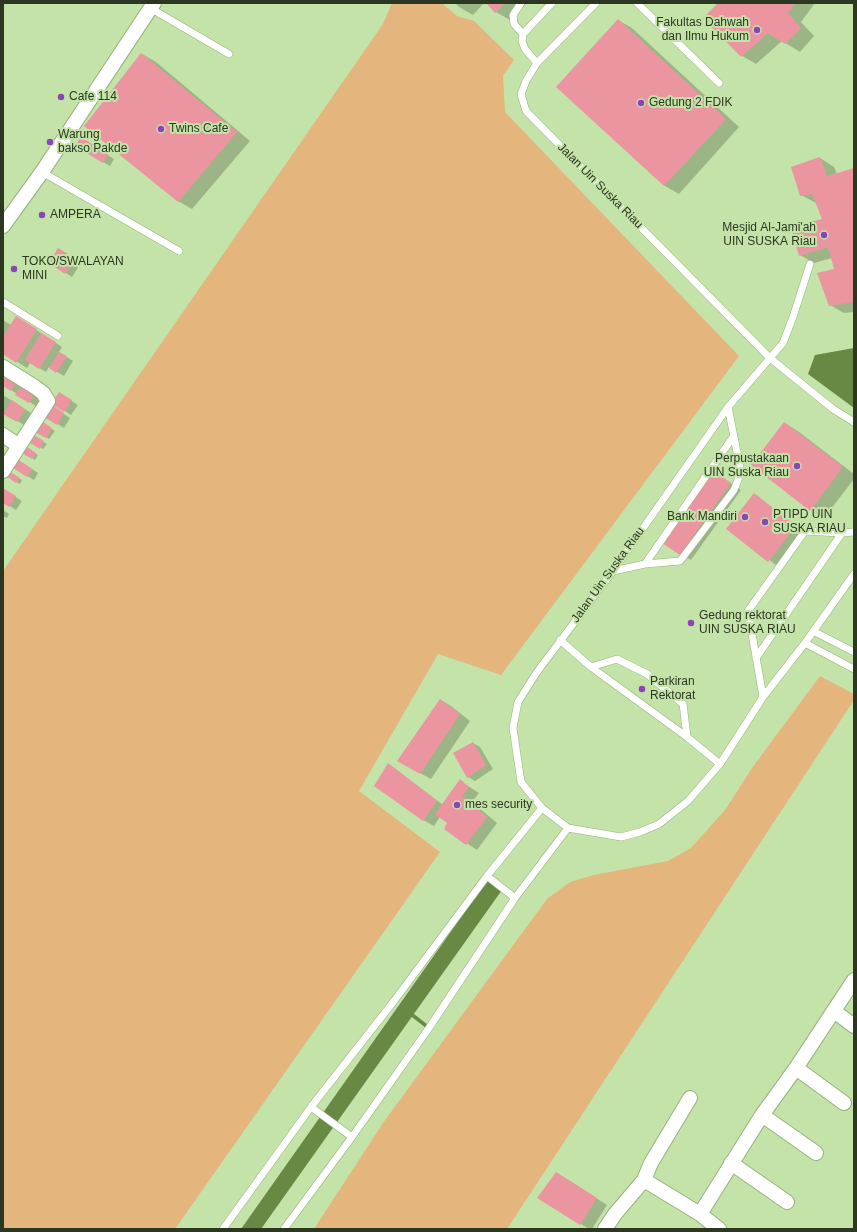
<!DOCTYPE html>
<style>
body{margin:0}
#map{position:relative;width:857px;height:1232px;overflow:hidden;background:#c4e3a9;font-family:Arial,sans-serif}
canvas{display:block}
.frame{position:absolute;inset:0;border:4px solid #2b3720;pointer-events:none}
</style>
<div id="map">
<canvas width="857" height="1232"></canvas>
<div class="frame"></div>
</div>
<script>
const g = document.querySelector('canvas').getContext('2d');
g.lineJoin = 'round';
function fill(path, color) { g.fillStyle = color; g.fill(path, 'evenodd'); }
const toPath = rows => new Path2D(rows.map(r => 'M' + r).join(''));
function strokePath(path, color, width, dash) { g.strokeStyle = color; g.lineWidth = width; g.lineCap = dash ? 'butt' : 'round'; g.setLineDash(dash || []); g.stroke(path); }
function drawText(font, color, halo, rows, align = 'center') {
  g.font = font + ' Arial,sans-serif'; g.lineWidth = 4; g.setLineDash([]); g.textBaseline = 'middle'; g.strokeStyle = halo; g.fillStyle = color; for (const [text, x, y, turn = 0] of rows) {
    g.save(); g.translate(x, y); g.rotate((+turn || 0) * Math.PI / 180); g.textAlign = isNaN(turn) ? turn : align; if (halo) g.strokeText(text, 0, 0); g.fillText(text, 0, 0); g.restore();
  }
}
const green = toPath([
 [392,3,442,3,457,16,474,21,514,60,503,76,505,112,739,356,501,675,438,654,359,791,440,852,175,1229,3,1229,3,571,383,24],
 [820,676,854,694,854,700,507,1229,314,1229,383,1123,547,899,570,882,594,875,668,861,691,848,725,810,752,768]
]);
const water = toPath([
 [854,348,854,408,808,374,815,355],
 [488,879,502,890,261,1229,241,1229]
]);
const shadow = toPath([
 [455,3,484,3,473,15,459,7],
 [488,3,527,3,510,20,496,12],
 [720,3,815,3,801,22,814,36,800,52,782,41,756,64,742,56],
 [618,20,632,28,739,127,679,194,665,186,557,86],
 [142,54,156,62,250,141,192,209,178,201],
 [88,142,114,159,110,166,103,162],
 [820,158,834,167,837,174,854,169,854,312,844,313,830,305,835,270,832,258,814,263,800,255,823,220,816,203,801,195],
 [59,249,81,263,72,277,50,263],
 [3,320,11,325,26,323,62,347,59,352,73,361,64,376,49,367,46,372,30,363,27,368,3,353],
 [9,373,43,395,36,406,3,385],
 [59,393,78,405,71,415,53,403],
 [3,395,31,413,24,425,3,412],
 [56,409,70,418,64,428,43,415],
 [42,423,55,431,49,439,36,431],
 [785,423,799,432,854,474,854,479,824,518,810,510],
 [32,435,47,444,43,449,29,440],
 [24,447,38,455,35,460,21,451],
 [23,463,38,473,34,480,27,476],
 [8,471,22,480,20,484,5,475],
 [714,472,741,490,691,560,680,554],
 [3,489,22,501,16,510,3,502],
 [761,499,802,531,776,565,728,528],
 [3,510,9,514,7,518,3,516],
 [441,700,451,706,470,721,431,779,409,767],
 [473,743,480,747,493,769,475,781,468,777,454,753],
 [388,765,398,771,443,805,460,781,479,793,472,802,497,823,477,850,445,829,448,823,440,817,434,826,423,820],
 [567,1179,607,1205,592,1229,589,1229,581,1224,538,1197]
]);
const stream = toPath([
 [411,1014,429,1028]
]);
const building = toPath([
 [486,3,505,3,495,13],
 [718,3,795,3,788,13,801,28,785,44,768,33,741,57,703,18],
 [618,19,726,119,664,186,556,87],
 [141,53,237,132,178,202,84,126],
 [81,137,108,154,103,163,75,146],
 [820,157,827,176,854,168,854,302,829,306,817,273,834,269,828,247,799,256,791,227,822,219,812,194,800,196,791,167],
 [58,248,75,258,65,274,49,263],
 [16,316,37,329,16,363,3,354,3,336],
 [41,333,56,342,39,369,25,360],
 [59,352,67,356,56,373,49,368],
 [9,371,19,378,11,391,3,386,3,381],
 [23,382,37,391,29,403,15,395],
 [59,392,72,400,64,412,51,404],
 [12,400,25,409,17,422,3,414],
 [49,403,64,413,57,425,41,415],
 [42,421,52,428,46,438,35,432],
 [784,422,843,467,810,511,751,465],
 [32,434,44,441,40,449,27,441],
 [24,445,36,453,32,459,20,452],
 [16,458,32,469,27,477,10,466],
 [7,470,20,478,16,483,4,475],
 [714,471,731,483,680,555,662,543],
 [3,488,16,496,9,507,3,503],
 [754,493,796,526,768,562,726,529],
 [440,699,460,714,420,774,397,761],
 [473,742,486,765,467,778,453,753],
 [388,763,437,801,423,821,374,786],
 [460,779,469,787,462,796,487,817,466,845,444,829,447,823,435,814],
 [556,1172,597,1198,580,1225,537,1198]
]);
const service = toPath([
 [521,3,513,15,514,24,523,34],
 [596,3,537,63,526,81,521,94,526,111,770,358,833,409,854,422],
 [637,3,719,83],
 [150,8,229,54],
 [537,63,525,49,522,41,523,34,552,3],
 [42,172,179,251],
 [3,302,58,336],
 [645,564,733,437],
 [613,571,645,564,680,561,734,490,741,472,728,407],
 [813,631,854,652],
 [560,640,591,667,687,737,720,764],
 [805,643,854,669],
 [756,658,842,533],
 [591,667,617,659,647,674,683,704,687,737],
 [763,697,748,611,805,531,842,533,854,532],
 [542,808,568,828],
 [487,876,515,898],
 [311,1107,352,1137],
 [223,1229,311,1107,394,1001,487,876,542,808,521,782,513,728,518,702,537,672,613,571,728,407,783,343,793,317,810,264],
 [284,1229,352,1137,429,1028,515,898,568,828,621,837,640,832,659,824,688,801,720,764,763,697,805,643,854,574]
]);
const minor = toPath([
 [3,226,42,172,154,3],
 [3,367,35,387,43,393,48,401,19,446],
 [3,435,19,446,3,471],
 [834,1011,854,1026],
 [796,1068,844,1103],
 [762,1115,816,1153],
 [731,1163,787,1202],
 [644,1180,700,1214,719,1229],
 [700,1214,762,1115,796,1068,854,980],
 [605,1229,615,1214,644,1180,651,1163,690,1098]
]);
const markers = [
 [757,30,4,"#8d44b7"],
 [61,97,4,"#8d44b7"],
 [641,103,4,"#8d44b7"],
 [161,129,4,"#8d44b7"],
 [50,142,4,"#8d44b7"],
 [42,215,4,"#8d44b7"],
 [824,235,4,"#8d44b7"],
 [14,269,4,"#8d44b7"],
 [797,466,4,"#8d44b7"],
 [745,517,4,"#8d44b7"],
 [765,522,4,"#8d44b7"],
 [691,623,4,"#8d44b7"],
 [642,689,4,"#8d44b7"],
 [457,805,4,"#8d44b7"]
];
const poiNames = [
 ["Fakultas Dahwah",749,23,"right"],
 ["dan Ilmu Hukum",749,37,"right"],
 ["Cafe 114",69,97],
 ["Gedung 2 FDIK",649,103],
 ["Twins Cafe",169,129],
 ["Warung",58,135],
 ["bakso Pakde",58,149],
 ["AMPERA",50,215],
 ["Mesjid Al-Jami'ah",816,228,"right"],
 ["UIN SUSKA Riau",816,242,"right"],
 ["TOKO/SWALAYAN",22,262],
 ["MINI",22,276],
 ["Perpustakaan",789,459,"right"],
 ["UIN Suska Riau",789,473,"right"],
 ["PTIPD UIN",773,515],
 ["SUSKA RIAU",773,529],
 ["Bank Mandiri",737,517,"right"],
 ["Gedung rektorat",699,616],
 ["UIN SUSKA RIAU",699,630],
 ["Parkiran",650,682],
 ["Rektorat",650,696],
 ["mes security",465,805]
];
const streetNames = [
 ["Jalan Uin Suska Riau",600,186,45],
 ["Jalan Uin Suska Riau",608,575,-54]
];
fill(green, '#e4b57d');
fill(water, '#678944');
fill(shadow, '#0003');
strokePath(stream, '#678944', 3.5);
fill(building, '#eb95a1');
strokePath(service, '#95b37b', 8);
strokePath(minor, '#95b37b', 16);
strokePath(service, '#fff', 7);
strokePath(minor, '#fff', 14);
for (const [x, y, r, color] of markers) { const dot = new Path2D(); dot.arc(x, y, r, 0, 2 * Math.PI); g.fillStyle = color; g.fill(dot); strokePath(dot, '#c4e3a9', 1.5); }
drawText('12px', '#2b3720', '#c4e3a9', poiNames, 'left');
drawText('12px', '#2b3720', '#c4e3a9', streetNames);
</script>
